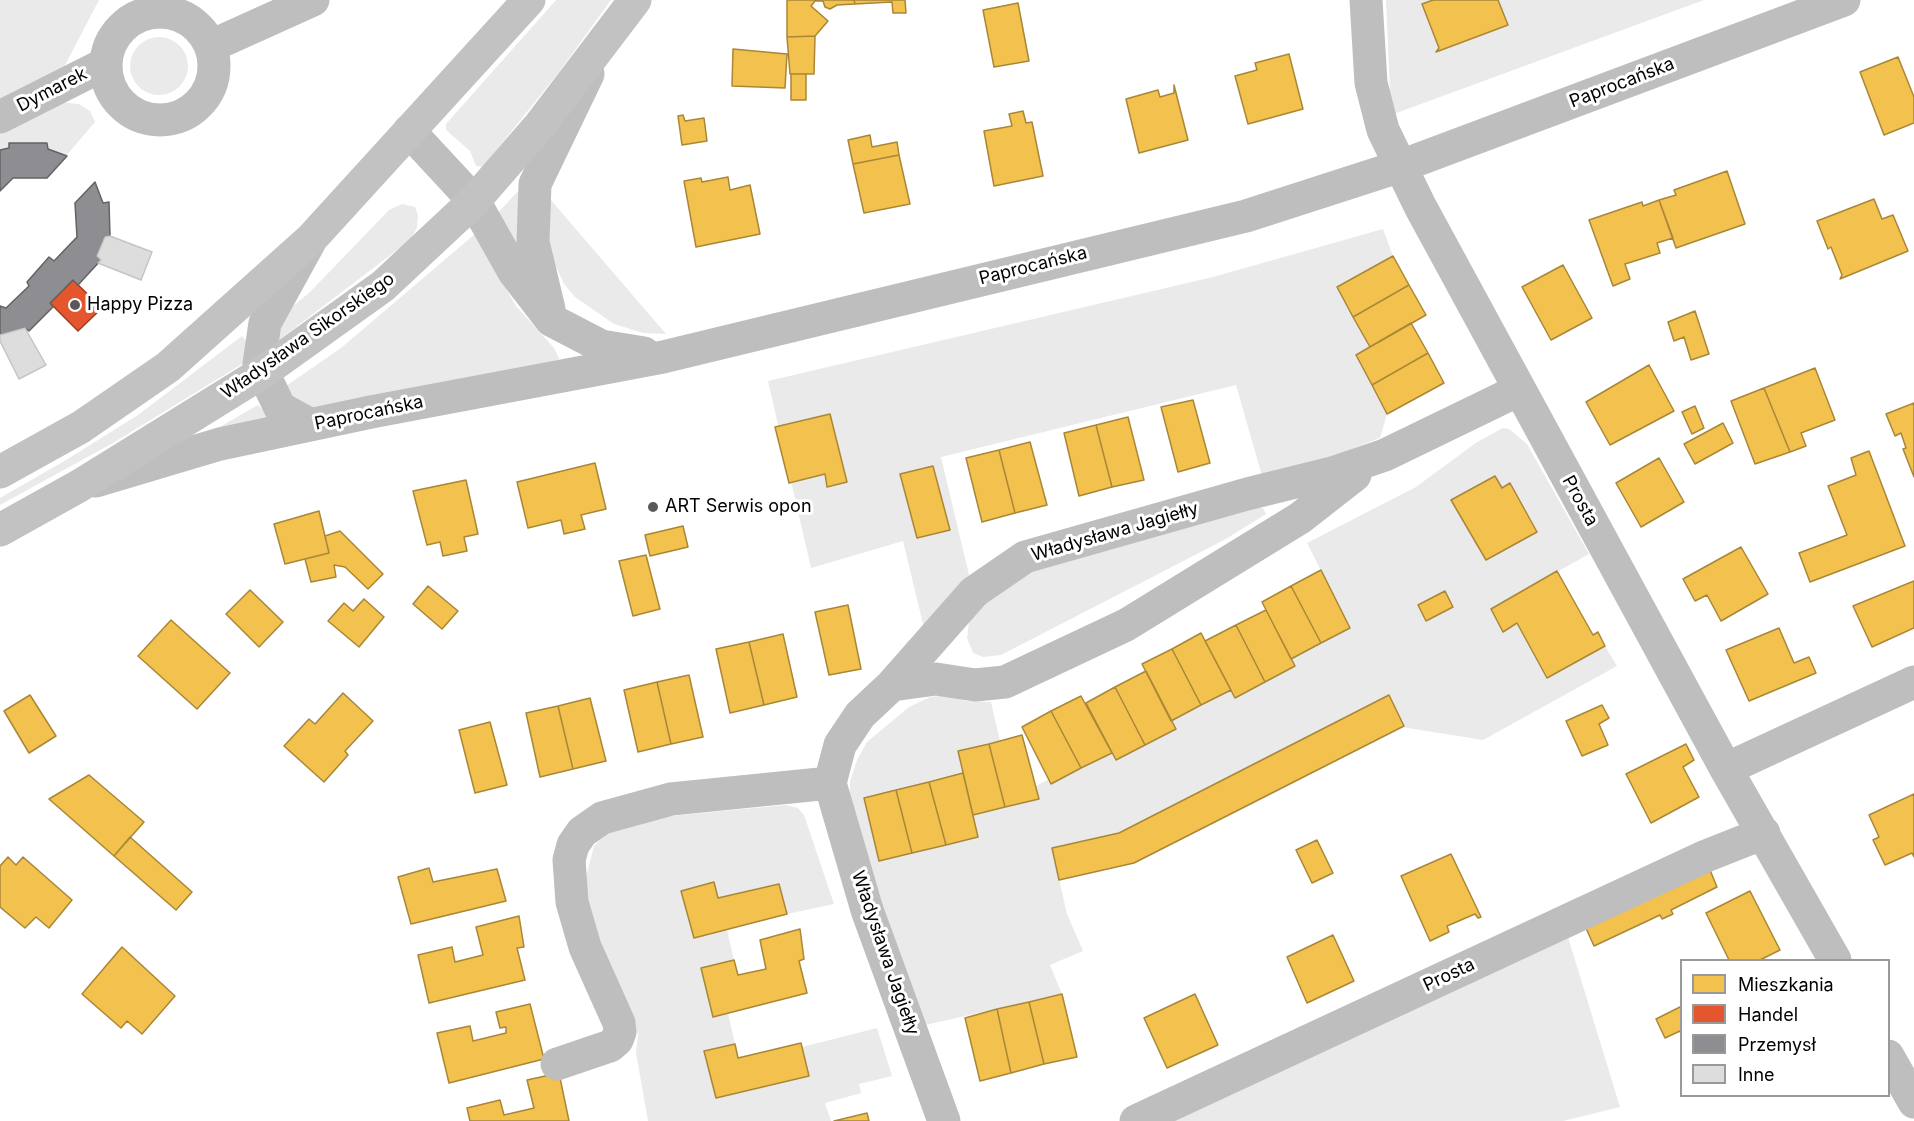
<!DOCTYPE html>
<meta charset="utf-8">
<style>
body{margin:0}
#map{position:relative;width:1914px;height:1121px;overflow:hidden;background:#fff;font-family:Inter,sans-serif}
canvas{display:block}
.legend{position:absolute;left:1680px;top:959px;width:210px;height:138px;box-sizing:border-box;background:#fff;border:2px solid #999;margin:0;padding:8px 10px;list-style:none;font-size:18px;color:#000}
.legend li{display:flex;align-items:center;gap:12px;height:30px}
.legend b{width:30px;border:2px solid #999}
</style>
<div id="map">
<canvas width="1914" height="1121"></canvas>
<ul class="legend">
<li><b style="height:16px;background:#f2c14e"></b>Mieszkania</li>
<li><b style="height:16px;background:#e4572e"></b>Handel</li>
<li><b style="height:16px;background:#8d8d92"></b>Przemysł</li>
<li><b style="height:16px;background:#ddd"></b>Inne</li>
</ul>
</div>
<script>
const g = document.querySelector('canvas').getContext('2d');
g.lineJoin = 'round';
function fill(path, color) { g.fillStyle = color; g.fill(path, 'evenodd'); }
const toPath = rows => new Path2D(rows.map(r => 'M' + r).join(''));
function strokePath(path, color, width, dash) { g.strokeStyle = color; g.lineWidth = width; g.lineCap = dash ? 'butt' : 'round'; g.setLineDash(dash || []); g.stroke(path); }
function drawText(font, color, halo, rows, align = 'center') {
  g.font = font + ' Inter,sans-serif'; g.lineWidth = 6; g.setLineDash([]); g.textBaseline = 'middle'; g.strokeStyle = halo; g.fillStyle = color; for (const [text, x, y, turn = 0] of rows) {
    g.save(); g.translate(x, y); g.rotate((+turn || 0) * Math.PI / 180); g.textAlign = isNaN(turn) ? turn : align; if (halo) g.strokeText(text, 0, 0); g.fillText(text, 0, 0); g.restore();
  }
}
const green = toPath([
 [0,0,99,0,60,75,0,106],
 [556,0,611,0,559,72,486,163,482,167,476,166,470,151,446,130,446,124],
 [1386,0,1704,0,1391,115],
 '130 66a29 29 0 1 1 58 0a29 29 0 1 1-58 0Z',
 [57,102,79,104,90,111,95,122,54,170,20,164,0,182,0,130],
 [518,191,521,258,496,215],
 [550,199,666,334,643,333,614,324,575,297,564,284,549,251],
 [402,204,415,207,418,215,417,228,410,240,275,343,278,331,293,306,309,293,389,210],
 [1383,229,1393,256,1337,287,1370,347,1356,355,1387,414,1380,438,1264,483,1236,385,941,457,969,575,924,628,903,541,811,568,768,381,1213,277],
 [475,234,516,306,554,348,559,358,558,360,320,413,294,401,286,386,341,348],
 [242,336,246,341,247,361,113,443,0,505,0,498,66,460,138,415],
 [258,405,268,415,271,426,186,446],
 [1503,428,1509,429,1527,444,1589,554,1491,609,1503,632,1517,623,1547,677,1605,646,1617,666,1483,740,1402,727,1388,695,1119,833,1052,848,1067,914,1083,951,1050,965,1062,994,921,1026,890,939,850,797,850,781,857,760,867,742,909,707,930,697,948,695,965,701,991,702,1000,741,958,751,963,773,864,798,880,861,978,837,973,815,1038,799,1036,786,1049,779,1051,784,1112,753,1116,760,1171,721,1231,690,1235,698,1295,666,1291,659,1350,628,1307,543,1416,487,1477,442],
 [1256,508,1263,508,1266,514,1226,539,1001,655,983,657,973,653,967,638,969,622,979,603,1027,570],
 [786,805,798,808,804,815,834,904,787,914,778,884,718,898,714,883,681,891,694,938,727,930,734,960,701,968,713,1017,728,1013,735,1044,704,1052,716,1098,808,1076,802,1047,877,1028,892,1076,859,1084,861,1093,825,1103,831,1121,648,1121,636,1053,638,1035,586,908,585,881,594,846,610,830,639,819],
 [1568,937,1620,1107,1563,1121,1163,1121]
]);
const homes = toPath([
 [787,0,854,0,855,4,837,5,830,9,825,7,823,1,815,1,811,6,828,21,815,36,787,37,787,0],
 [854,0,905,0,906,13,893,13,892,2,855,4,854,0],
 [1433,0,1498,0,1508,25,1436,52,1439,48,1422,4,1433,0],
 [1018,3,1029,61,994,67,983,10,1018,3],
 [815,36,814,74,790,74,787,37,815,36],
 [733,49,787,54,785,88,732,86,733,49],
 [1289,54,1303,109,1248,124,1235,76,1257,70,1255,63,1289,54],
 [1898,57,1914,97,1914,123,1884,135,1860,72,1898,57],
 [791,74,806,74,806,100,791,100,791,74],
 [1174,85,1188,140,1139,153,1126,99,1158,90,1160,97,1174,93,1174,85],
 [1023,111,1026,123,1032,122,1043,176,994,186,984,131,1012,126,1009,114,1023,111],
 [683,115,685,121,704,118,707,141,682,145,678,116,683,115],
 [870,135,872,147,897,142,899,155,853,164,848,140,870,135],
 [899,155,910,204,864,213,853,164,899,155],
 [1727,171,1745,224,1676,248,1659,200,1676,195,1674,190,1727,171],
 [728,177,730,190,750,185,760,234,696,247,684,181,701,178,702,182,728,177],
 [1874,199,1882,219,1893,215,1908,251,1840,279,1842,275,1831,247,1828,249,1817,221,1874,199],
 [1659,200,1673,238,1657,243,1660,253,1625,264,1630,279,1613,286,1589,220,1642,202,1643,206,1659,200],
 [1393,256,1409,285,1353,317,1337,287,1393,256],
 [1563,265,1592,318,1551,340,1522,287,1563,265],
 [1409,285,1426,315,1370,347,1353,317,1409,285],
 [1695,311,1709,354,1691,360,1684,337,1674,341,1668,322,1695,311],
 [1411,323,1428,353,1372,385,1356,355,1411,323],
 [1428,353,1444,383,1387,414,1372,385,1428,353],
 [1649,365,1674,411,1610,445,1586,402,1649,365],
 [1815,368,1835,420,1801,433,1806,446,1790,452,1764,388,1815,368],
 [1764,388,1790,452,1755,464,1731,401,1764,388],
 [1193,400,1210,463,1178,472,1161,407,1193,400],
 [1914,403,1914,477,1903,449,1906,448,1901,433,1895,436,1886,414,1914,403],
 [1695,406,1704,428,1692,434,1682,412,1695,406],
 [830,414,847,482,827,487,825,474,789,483,775,427,830,414],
 [1128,417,1144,480,1112,487,1096,425,1128,417],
 [1723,423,1733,443,1695,464,1684,444,1723,423],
 [1096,425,1112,487,1079,496,1064,433,1096,425],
 [1030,442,1047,505,1015,513,999,450,1030,442],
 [999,450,1015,513,982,522,966,458,999,450],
 [1869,451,1905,546,1810,582,1799,553,1847,535,1828,486,1856,475,1851,458,1869,451],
 [1659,458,1684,502,1641,527,1616,483,1659,458],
 [595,463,606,509,581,515,585,529,564,534,561,520,528,528,517,482,595,463],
 [933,466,950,530,917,538,900,474,933,466],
 [1495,476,1502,488,1510,483,1537,532,1486,560,1451,500,1495,476],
 [466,480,478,534,464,537,467,551,443,556,440,542,427,545,413,491,466,480],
 [319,511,329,553,285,564,274,524,319,511],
 [683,526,688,547,650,556,645,535,683,526],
 [340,531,383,574,368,589,345,567,334,565,336,577,311,582,305,559,329,553,325,536,340,531],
 [1741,547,1768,594,1721,621,1707,595,1695,601,1683,579,1741,547],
 [646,555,660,609,633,616,619,561,646,555],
 [1321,570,1350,628,1321,643,1291,586,1321,570],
 [1557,571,1593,635,1598,632,1605,646,1547,678,1517,623,1503,632,1491,609,1557,571],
 [1914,581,1914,628,1872,647,1853,606,1914,581],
 [428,586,458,611,442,629,413,604,428,586],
 [1291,586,1321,643,1291,659,1262,602,1291,586],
 [250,590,283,622,259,647,226,614,250,590],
 [1445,591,1453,607,1426,621,1418,605,1445,591],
 [364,599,384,617,359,647,328,621,344,603,353,611,364,599],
 [848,605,861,669,829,675,815,612,848,605],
 [1266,610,1295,666,1265,682,1236,625,1266,610],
 [171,620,230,673,197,709,138,656,171,620],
 [1236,625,1265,682,1235,698,1205,641,1236,625],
 [1779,628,1794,663,1809,657,1816,673,1749,701,1726,650,1779,628],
 [1201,633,1231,690,1201,705,1172,649,1201,633],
 [783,634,797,697,764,705,749,642,783,634],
 [749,642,764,705,730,713,716,649,749,642],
 [1172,649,1201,705,1171,721,1142,664,1172,649],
 [1146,671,1176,729,1145,745,1115,687,1146,671],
 [689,675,703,737,671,744,657,682,689,675],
 [657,682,671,744,638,752,624,690,657,682],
 [1115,687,1145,745,1116,760,1086,703,1115,687],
 [343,693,373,721,345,751,348,755,324,782,284,746,309,719,315,724,343,693],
 [30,695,56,736,29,753,4,711,30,695],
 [1389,695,1404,726,1134,863,1059,880,1052,848,1119,833,1389,695],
 [1081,696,1112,753,1081,768,1051,711,1081,696],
 [590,698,606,761,573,769,558,706,590,698],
 [1602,705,1609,718,1599,724,1608,745,1582,756,1566,721,1602,705],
 [558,706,573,769,540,777,526,713,558,706],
 [1051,711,1081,768,1051,784,1022,727,1051,711],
 [490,722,507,785,475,793,459,730,490,722],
 [1022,735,1039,799,1005,807,989,744,1022,735],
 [989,744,1005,807,973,815,958,751,989,744],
 [1686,744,1694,760,1683,767,1699,797,1651,823,1626,774,1686,744],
 [963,773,978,837,946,845,929,782,963,773],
 [89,775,144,822,114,856,49,799,89,775],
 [929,782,946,845,912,853,896,790,929,782],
 [896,790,912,853,879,861,864,798,896,790],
 [1914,794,1914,857,1912,853,1885,865,1873,840,1879,837,1869,815,1914,794],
 [130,837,192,892,176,910,114,856,130,837],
 [1317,840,1333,873,1312,883,1296,850,1317,840],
 [1451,854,1481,917,1478,918,1475,914,1447,926,1449,932,1430,941,1401,876,1451,854],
 [8,857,16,865,23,857,72,900,49,928,36,917,25,928,0,907,0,866,8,857],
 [429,868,433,882,497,869,506,901,411,924,398,877,429,868],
 [1710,870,1717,887,1671,910,1673,914,1662,919,1660,915,1594,946,1585,926,1710,870],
 [714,882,718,898,779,884,787,914,694,938,681,891,714,882],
 [1750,891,1780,950,1760,960,1729,960,1706,913,1750,891],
 [519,916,524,947,517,948,525,980,429,1003,418,955,452,947,455,962,483,955,476,927,519,916],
 [800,929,804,959,799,961,807,993,713,1017,701,968,734,960,738,975,766,969,760,940,800,929],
 [1333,935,1354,981,1307,1003,1287,957,1333,935],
 [122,947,175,996,142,1034,127,1021,121,1028,82,994,122,947],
 [1062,994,1077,1057,1044,1064,1029,1002,1062,994],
 [1195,994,1218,1045,1167,1068,1144,1018,1195,994],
 [1029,1002,1044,1064,1011,1073,997,1009,1029,1002],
 [530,1004,544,1059,449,1083,437,1033,470,1026,473,1041,506,1033,506,1027,500,1028,496,1012,530,1004],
 [1682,1006,1682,1036,1680,1031,1665,1038,1656,1019,1682,1006],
 [997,1009,1011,1073,980,1081,965,1018,997,1009],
 [801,1043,809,1076,716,1098,704,1051,735,1044,738,1058,801,1043],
 [559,1073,569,1121,470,1121,467,1108,500,1100,504,1115,534,1108,527,1080,559,1073],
 [867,1113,869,1121,834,1121,867,1113]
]);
const shops = toPath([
 [73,280,102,308,78,331,50,303,73,280]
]);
const industry = toPath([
 [9,143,47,143,48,149,67,156,47,178,13,178,0,191,0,150,9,148,9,143],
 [95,182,103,203,109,202,110,236,105,237,97,256,101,260,78,285,73,280,50,303,53,307,29,331,25,328,0,335,0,306,6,308,29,286,27,282,49,257,54,261,77,237,75,203,95,182]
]);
const building = toPath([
 [110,236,152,252,141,280,98,263,101,260,97,256,105,237,110,236],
 [25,328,46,365,19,379,0,341,0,335,25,328]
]);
const street = toPath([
 [1366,0,1371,83,1383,130,1420,206,1726,769,1835,960],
 '106 66a54 54 0 1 1 108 0a54 54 0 1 1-108 0Z',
 [211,46,313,0],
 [0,117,105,64],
 [409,131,474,201,514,272,551,320,601,346,644,353],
 [309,243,265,323,259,364,280,408,311,425],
 [549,309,533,242,535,184,588,74],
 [96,481,220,444,371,412,663,357,1246,216,1401,166,1844,0],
 [892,685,936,679,975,685,1005,682,1126,625,1300,518,1355,475],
 [1726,769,1914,682],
 [1888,1056,1914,1102],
 [557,1064,610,1046,617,1040,620,1032,619,1023,585,947,572,902,569,860,573,845,582,832,602,818,671,799,830,783],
 [944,1121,867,910,830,783,840,745,860,715,892,685,974,592,1025,557,1247,494,1332,473,1385,455,1519,390],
 [1136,1121,1706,856,1764,833]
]);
const secondary = toPath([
 [0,472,81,427,168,367,311,239,529,0],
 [0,530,79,486,263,372,383,286,474,201,540,125,635,0]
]);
const markers = [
 [75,305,6,"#595959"],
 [653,507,6,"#595959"]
];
const streetNames = [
 ["Paprocańska",1622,83,-21],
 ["Dymarek",52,90,-27],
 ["Paprocańska",1033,266,-14],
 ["Władysława Sikorskiego",308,336,-35],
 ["Paprocańska",369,413,-12],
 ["Prosta",1580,501,61],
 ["Władysława Jagiełły",1115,532,-16],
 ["Władysława Jagiełły",885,953,71],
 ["Prosta",1449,975,-25]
];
const poiNames = [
 ["Happy Pizza",87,305],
 ["ART Serwis opon",665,507]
];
fill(green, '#eaeaea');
fill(homes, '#f2c14e');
strokePath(homes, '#a98737', 1.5);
fill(shops, '#e4572e');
strokePath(shops, '#a03d20', 1.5);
fill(industry, '#8d8d92');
strokePath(industry, '#636366', 1.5);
fill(building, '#ddd');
strokePath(building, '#c5c5c5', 1.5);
strokePath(street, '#bebebe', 33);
strokePath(secondary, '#c2c2c2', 33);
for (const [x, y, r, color] of markers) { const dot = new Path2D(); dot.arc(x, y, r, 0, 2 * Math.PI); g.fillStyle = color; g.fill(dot); strokePath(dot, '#fff', 2); }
drawText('18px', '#000', '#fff', streetNames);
drawText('18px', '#000', '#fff', poiNames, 'left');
</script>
